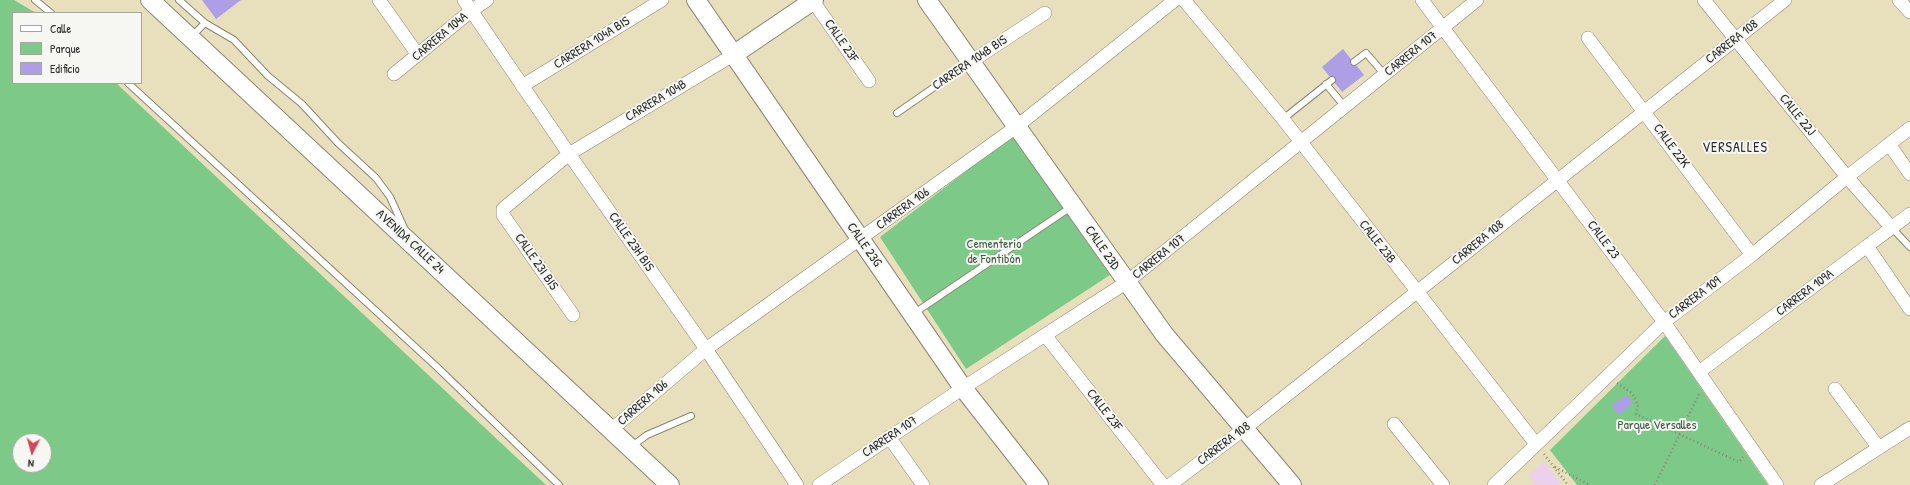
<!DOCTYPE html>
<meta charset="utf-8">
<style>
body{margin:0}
#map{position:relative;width:1910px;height:485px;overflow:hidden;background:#e8e0bc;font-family:"Patrick Hand",sans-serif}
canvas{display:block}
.legend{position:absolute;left:12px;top:12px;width:130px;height:72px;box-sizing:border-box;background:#f6f6f2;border:1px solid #a5a5a2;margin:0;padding:5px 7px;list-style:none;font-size:12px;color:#2b2b2b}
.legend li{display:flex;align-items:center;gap:8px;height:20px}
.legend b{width:20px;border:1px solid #a5a5a2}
.north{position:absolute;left:12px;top:433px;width:40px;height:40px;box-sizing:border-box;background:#f6f6f2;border:1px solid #a5a5a2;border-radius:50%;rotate:186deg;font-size:11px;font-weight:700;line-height:16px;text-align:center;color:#2b2b2b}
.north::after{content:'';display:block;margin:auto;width:14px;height:18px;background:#d1495b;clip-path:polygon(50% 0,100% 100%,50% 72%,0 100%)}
</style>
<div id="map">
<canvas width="1910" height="485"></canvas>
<ul class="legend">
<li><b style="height:5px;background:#fff"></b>Calle</li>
<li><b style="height:11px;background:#7cc988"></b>Parque</li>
<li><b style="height:11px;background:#ad9ee5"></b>Edificio</li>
</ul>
<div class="north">N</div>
</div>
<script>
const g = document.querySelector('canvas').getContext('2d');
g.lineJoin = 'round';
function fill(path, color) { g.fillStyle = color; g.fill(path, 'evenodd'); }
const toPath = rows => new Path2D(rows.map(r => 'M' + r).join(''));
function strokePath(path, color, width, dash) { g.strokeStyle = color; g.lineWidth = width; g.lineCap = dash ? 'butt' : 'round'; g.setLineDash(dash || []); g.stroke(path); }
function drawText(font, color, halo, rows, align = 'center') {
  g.font = font + ' "Patrick Hand",sans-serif'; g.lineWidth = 4; g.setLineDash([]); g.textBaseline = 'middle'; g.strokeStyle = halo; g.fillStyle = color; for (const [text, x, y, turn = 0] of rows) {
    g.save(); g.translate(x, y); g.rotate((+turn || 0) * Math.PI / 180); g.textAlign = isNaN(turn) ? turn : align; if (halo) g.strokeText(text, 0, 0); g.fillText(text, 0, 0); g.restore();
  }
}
const built = toPath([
 [1544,461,1561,483,1559,485,1535,485,1528,476]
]);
const green = toPath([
 [0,0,14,0,36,13,13,13,13,83,116,83,546,485,0,485],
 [20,441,44,441,44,465,20,465],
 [1012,136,1110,275,966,369,880,237],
 [1665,336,1768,485,1577,485,1550,450]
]);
const building = toPath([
 [202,0,241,0,216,19],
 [1343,49,1351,59,1351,65,1357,66,1364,75,1342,92,1335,83,1335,77,1329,76,1322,67],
 [1626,395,1633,403,1619,415,1611,406]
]);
const path = toPath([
 [1617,383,1632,393,1638,405,1636,414,1739,462,1743,457],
 [1544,454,1568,485],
 [1555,467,1590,485],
 [1655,485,1699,394]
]);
const lane = toPath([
 [35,0,51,13],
 [179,0,205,23,234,40,268,76,302,104,338,143,376,178,390,197,405,230],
 [192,36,205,23],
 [1354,62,1366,53,1385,75],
 [128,83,438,368,559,485],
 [1326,84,1345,107],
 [897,113,969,63],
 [1283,119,1332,80],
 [1892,228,1910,247],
 [913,314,1071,207],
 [632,446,647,435,691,416]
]);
const street = toPath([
 [379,0,418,55],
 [464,0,569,154,706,349,797,485],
 [1184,0,1283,119,1536,444],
 [1422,0,1664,322,1777,485],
 [1704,0,1847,177,1892,228],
 [1899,0,1910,12],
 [813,1,869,81],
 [1588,38,1752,255],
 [972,61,1045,13],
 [394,74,471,11,487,0],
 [522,86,662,0],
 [1889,144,1910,174],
 [1867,246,1910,309],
 [573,315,503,215,503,209,569,154,733,55],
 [1045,335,1163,485],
 [1699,372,1910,214],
 [1835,389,1879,448],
 [1394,424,1443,485],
 [611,430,706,349,1016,127,1175,0],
 [889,437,923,485],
 [819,485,963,388,1127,282,1477,0],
 [1170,485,1244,429,1785,0],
 [1494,485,1664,322,1752,255,1847,177,1910,128],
 [1821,485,1910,428]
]);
const secondary = toPath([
 [150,0,670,485],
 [696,0,963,388,1039,485],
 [927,0,1164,334,1292,485],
 [733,55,814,0]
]);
const streetNames = [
 ["CARRERA 104A",440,37,-40],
 ["CALLE 23F",841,41,55],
 ["CARRERA 108",1732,42,-38],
 ["CARRERA 104A BIS",592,43,-32],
 ["CARRERA 107",1411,54,-39],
 ["CARRERA 104B BIS",970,63,-34],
 ["CARRERA 104B",656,101,-31],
 ["CALLE 22J",1797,115,51],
 ["CALLE 22K",1671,146,53],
 ["CARRERA 106",903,209,-36],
 ["CALLE 23",1603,240,53],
 ["AVENIDA CALLE 24",410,242,43],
 ["CALLE 23H BIS",631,242,55],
 ["CALLE 23B",1377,242,52],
 ["CARRERA 108",1478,243,-39],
 ["CALLE 23G",864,245,55],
 ["CALLE 23D",1102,248,55],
 ["CARRERA 107",1159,257,-39],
 ["CALLE 23I BIS",536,262,55],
 ["CARRERA 109A",1805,293,-37],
 ["CARRERA 109",1695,298,-37],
 ["CARRERA 106",643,403,-41],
 ["CALLE 23F",1104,410,52],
 ["CARRERA 107",890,437,-34],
 ["CARRERA 108",1224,444,-37]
];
const parkNames = [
 ["Cementerio",994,245],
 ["de Fontibón",994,260],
 ["Parque Versalles",1657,426]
];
const neighbourhoodNames = [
 ["VERSALLES",1735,148]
];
fill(built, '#ebd1eb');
fill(green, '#7cc988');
fill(building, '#ad9ee5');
strokePath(lane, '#8a8674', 8);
strokePath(street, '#8a8674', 14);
strokePath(secondary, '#8a8674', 20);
strokePath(path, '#8a8674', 2.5, [1, 3]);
strokePath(lane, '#fff', 6);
strokePath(street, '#fff', 13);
strokePath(secondary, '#fff', 18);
drawText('13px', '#2b2b2b', '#f6f6f2', streetNames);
drawText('13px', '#435a47', '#f6f6f2', parkNames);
g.letterSpacing = '1px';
drawText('14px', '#2b2b2b', '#f6f6f2', neighbourhoodNames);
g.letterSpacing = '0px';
</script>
